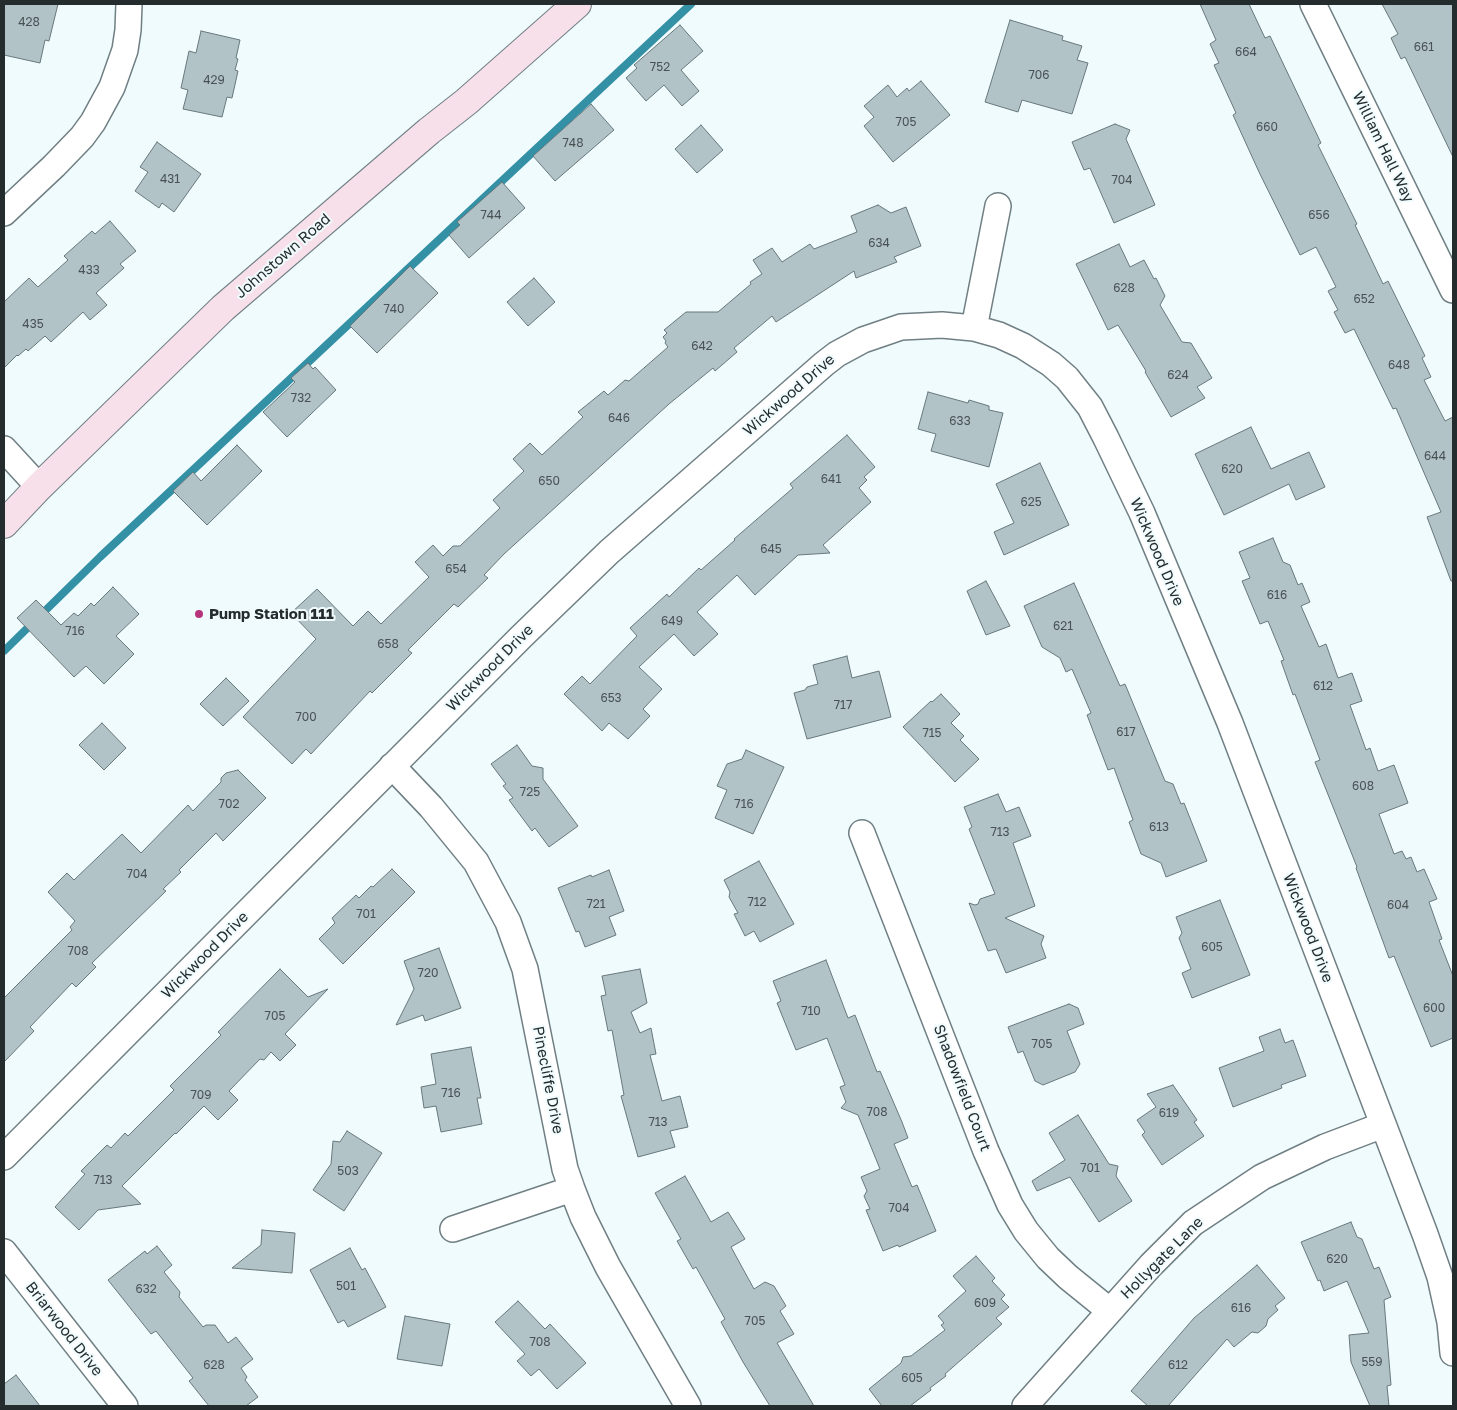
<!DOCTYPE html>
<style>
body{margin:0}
#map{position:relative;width:1457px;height:1410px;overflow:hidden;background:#f0fbfe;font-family:"Golos Text",sans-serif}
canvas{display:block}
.frame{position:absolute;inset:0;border:5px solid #252c2e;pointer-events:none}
</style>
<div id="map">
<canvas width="1457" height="1410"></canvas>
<div class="frame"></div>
</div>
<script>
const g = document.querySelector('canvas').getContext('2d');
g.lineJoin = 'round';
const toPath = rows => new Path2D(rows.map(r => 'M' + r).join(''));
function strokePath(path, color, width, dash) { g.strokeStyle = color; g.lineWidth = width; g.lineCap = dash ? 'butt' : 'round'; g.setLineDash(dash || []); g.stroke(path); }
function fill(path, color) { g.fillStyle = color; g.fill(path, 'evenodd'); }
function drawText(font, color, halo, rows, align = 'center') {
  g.font = font + ' "Golos Text",sans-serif'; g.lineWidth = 4; g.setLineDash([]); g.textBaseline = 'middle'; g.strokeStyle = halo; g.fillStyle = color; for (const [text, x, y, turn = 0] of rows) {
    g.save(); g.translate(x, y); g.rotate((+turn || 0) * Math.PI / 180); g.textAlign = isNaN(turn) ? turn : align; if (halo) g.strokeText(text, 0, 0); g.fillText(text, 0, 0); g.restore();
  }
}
const stream = toPath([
 [4,651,100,557,691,4]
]);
const building = toPath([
 [4,4,58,4,49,41,45,40,40,63,4,55,4,4],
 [1200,4,1249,4,1265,38,1270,36,1321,143,1318,145,1357,224,1355,225,1383,284,1388,281,1425,356,1422,358,1431,377,1424,380,1445,421,1453,417,1453,581,1451,581,1427,517,1441,512,1396,408,1393,409,1354,329,1345,333,1334,312,1338,310,1328,291,1336,287,1316,247,1300,255,1259,172,1233,115,1236,113,1214,65,1219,63,1210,44,1216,40,1200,4],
 [1382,4,1453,4,1453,157,1405,57,1401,59,1391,38,1398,34,1382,4],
 [1010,20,1063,36,1062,40,1082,46,1077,60,1088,63,1072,114,1022,100,1018,112,985,102,1010,20],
 [680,25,703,51,681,70,699,91,682,106,664,85,646,101,626,78,637,68,634,65,680,25],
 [201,31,240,40,236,58,238,59,235,70,238,71,232,98,227,97,222,117,183,109,188,90,181,88,189,51,196,53,201,31],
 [921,81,950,115,893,162,864,126,874,117,864,106,888,85,897,97,907,88,909,91,921,81],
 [591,104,614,130,555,181,533,156,591,104],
 [1115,124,1130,130,1126,139,1155,205,1114,223,1090,168,1084,170,1072,142,1115,124],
 [701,125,723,150,697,173,675,149,701,125],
 [157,142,201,174,174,212,162,203,159,208,135,191,148,172,140,167,157,142],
 [502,182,525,208,469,258,449,235,460,225,457,222,502,182],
 [878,205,891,213,906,207,921,246,894,257,897,262,856,278,854,271,776,322,772,316,734,348,737,352,715,371,713,368,669,404,504,554,484,575,488,578,458,607,454,604,408,650,412,653,372,693,370,691,311,754,306,749,292,764,243,717,316,639,291,613,317,589,353,626,368,611,381,624,429,577,415,562,433,545,443,556,453,546,460,546,500,508,493,500,524,471,513,459,530,443,542,455,583,417,578,412,604,391,608,395,625,380,629,381,668,347,665,343,666,341,663,337,667,333,664,330,686,312,718,312,751,284,750,282,762,274,753,260,772,248,782,262,810,244,814,249,857,232,851,216,878,205],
 [110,221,136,251,120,264,124,268,96,293,107,305,90,320,83,312,51,342,45,336,28,351,26,349,18,356,17,355,4,368,4,302,29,278,38,287,68,260,64,256,92,231,95,234,110,221],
 [1119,244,1130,267,1144,260,1154,279,1156,278,1165,296,1160,305,1182,342,1191,343,1212,378,1197,387,1205,398,1171,417,1145,372,1146,371,1118,325,1108,330,1076,264,1119,244],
 [410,266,438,293,377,353,350,326,410,266],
 [534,278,555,302,528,326,507,302,534,278],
 [308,363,313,369,315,367,336,390,287,437,263,412,295,382,291,378,308,363],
 [928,392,968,403,969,400,989,406,989,410,1003,413,989,467,931,451,936,434,918,429,928,392],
 [1251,427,1271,469,1309,452,1325,487,1296,500,1289,484,1224,515,1195,454,1251,427],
 [847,435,875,467,864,477,867,480,859,488,871,502,823,545,830,553,798,555,755,595,737,575,697,612,718,634,694,656,674,634,639,667,662,689,643,709,650,716,628,739,609,723,602,731,564,694,582,676,590,684,637,636,630,628,667,594,669,597,699,568,701,570,735,540,734,539,793,488,790,484,847,435],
 [237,445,262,471,207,525,173,491,193,472,201,481,237,445],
 [1040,463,1069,525,1004,555,994,532,1014,523,996,484,1040,463],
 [1273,538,1283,562,1290,565,1298,585,1302,583,1310,602,1301,606,1319,647,1326,644,1338,678,1352,673,1362,701,1350,705,1366,750,1370,748,1378,771,1394,765,1408,803,1379,814,1394,854,1402,851,1406,859,1411,857,1417,872,1424,869,1437,899,1429,902,1442,939,1439,940,1453,976,1453,1038,1431,1047,1394,956,1389,958,1356,868,1357,867,1315,762,1320,760,1295,694,1293,695,1281,661,1284,660,1268,621,1260,624,1242,581,1250,578,1239,552,1273,538],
 [986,581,1010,626,986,635,967,591,986,581],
 [1074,583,1120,686,1125,684,1165,781,1173,784,1181,804,1184,803,1207,861,1166,877,1161,863,1141,854,1129,822,1133,820,1114,768,1108,770,1087,715,1091,713,1072,669,1066,672,1060,658,1042,647,1024,606,1074,583],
 [113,587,139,614,116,636,134,654,104,684,86,666,74,677,17,618,36,600,61,625,74,613,78,616,91,603,94,606,113,587],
 [847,656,852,678,879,671,891,717,807,739,794,693,805,690,807,687,818,684,813,665,847,656],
 [226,678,249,701,223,726,200,704,226,678],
 [941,694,960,714,951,723,964,736,960,740,979,759,955,782,903,727,931,701,932,702,941,694],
 [102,723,126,748,104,770,79,745,102,723],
 [517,745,532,766,543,768,543,779,578,826,549,847,535,828,532,831,509,800,513,798,503,786,506,784,491,764,517,745],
 [746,750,784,767,753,834,715,818,727,790,717,786,727,764,742,759,746,750],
 [238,770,266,798,223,841,216,833,179,870,181,872,163,889,166,891,92,963,96,967,76,987,72,983,30,1027,34,1031,4,1062,4,998,72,930,70,927,75,921,48,892,67,873,74,880,122,834,141,853,188,805,193,811,221,782,221,778,226,773,238,770],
 [998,794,1006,812,1019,807,1031,836,1013,843,1035,906,1005,918,1044,936,1041,944,1046,958,1006,973,996,949,988,951,969,903,975,905,978,904,980,899,995,894,969,829,972,827,964,807,998,794],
 [759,861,794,924,760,942,754,931,745,936,734,914,738,913,729,897,730,892,724,880,759,861],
 [392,869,415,892,343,964,319,939,335,923,332,918,356,895,359,898,371,886,373,887,392,869],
 [609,870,624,911,609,917,616,935,585,947,579,931,576,932,558,888,591,875,592,877,609,870],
 [1220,900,1250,975,1192,998,1182,973,1191,969,1179,938,1182,933,1176,917,1220,900],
 [439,948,461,1008,425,1021,423,1015,396,1025,414,989,404,961,439,948],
 [826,960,848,1018,855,1015,877,1072,880,1071,902,1122,908,1138,894,1144,912,1187,917,1185,936,1231,899,1247,898,1245,883,1251,866,1210,870,1209,864,1196,867,1191,861,1177,880,1169,858,1115,841,1108,846,1102,840,1087,845,1085,827,1038,796,1050,777,1003,781,1001,773,981,826,960],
 [280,969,308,997,328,989,285,1034,296,1045,280,1061,271,1052,264,1060,260,1059,229,1091,238,1100,218,1120,204,1106,176,1134,175,1133,122,1186,141,1204,98,1210,79,1230,55,1207,85,1174,81,1171,107,1145,111,1148,125,1133,128,1136,174,1090,170,1086,221,1035,218,1032,280,969],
 [640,969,647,1003,631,1012,640,1033,651,1028,656,1054,650,1055,662,1101,680,1096,688,1127,670,1131,675,1147,638,1157,621,1096,624,1095,612,1030,608,1031,601,996,606,995,602,976,640,969],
 [1069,1004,1078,1008,1084,1024,1067,1031,1080,1064,1075,1072,1043,1085,1035,1081,1023,1051,1018,1053,1008,1027,1069,1004],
 [1280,1029,1285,1043,1293,1040,1306,1076,1281,1085,1282,1088,1233,1107,1219,1068,1264,1051,1259,1037,1280,1029],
 [471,1047,481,1098,477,1098,482,1124,441,1132,436,1106,424,1108,421,1087,436,1084,431,1054,471,1047],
 [1173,1085,1197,1120,1194,1122,1204,1136,1162,1165,1142,1135,1145,1132,1137,1120,1156,1107,1147,1094,1173,1085],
 [1078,1115,1109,1164,1118,1166,1116,1176,1132,1201,1099,1222,1070,1177,1037,1191,1032,1181,1065,1160,1049,1133,1078,1115],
 [347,1131,382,1153,344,1211,313,1190,331,1164,333,1141,340,1142,347,1131],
 [685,1176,711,1222,728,1212,745,1239,731,1247,754,1289,765,1282,774,1286,786,1306,780,1311,794,1334,777,1343,814,1406,770,1406,743,1362,721,1322,725,1319,696,1267,693,1269,677,1241,681,1239,655,1193,685,1176],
 [1351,1222,1357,1237,1362,1239,1374,1269,1379,1267,1391,1297,1384,1300,1391,1385,1387,1386,1389,1406,1370,1406,1351,1362,1349,1335,1369,1333,1347,1281,1324,1291,1320,1280,1318,1281,1301,1242,1351,1222],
 [262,1230,295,1233,292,1273,232,1268,261,1245,262,1230],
 [157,1246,172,1265,164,1272,180,1292,179,1297,203,1327,206,1325,215,1325,228,1343,236,1337,253,1359,241,1368,247,1377,245,1380,258,1397,246,1406,209,1406,189,1381,193,1378,156,1331,151,1334,108,1280,145,1251,147,1254,157,1246],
 [350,1248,362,1270,365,1268,386,1307,348,1327,344,1320,338,1323,310,1270,350,1248],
 [976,1256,995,1278,992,1281,1005,1295,1001,1299,1009,1307,996,1318,1002,1324,945,1374,946,1376,930,1388,931,1390,910,1406,882,1406,869,1389,901,1363,903,1357,911,1356,945,1330,941,1325,944,1323,938,1316,966,1291,953,1276,976,1256],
 [1257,1265,1285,1298,1275,1306,1278,1310,1268,1319,1266,1326,1258,1333,1252,1332,1234,1347,1227,1339,1168,1406,1148,1406,1131,1391,1194,1318,1257,1265],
 [518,1301,545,1329,550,1324,586,1363,557,1389,539,1369,531,1376,517,1361,525,1354,495,1322,518,1301],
 [405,1316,450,1324,442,1366,397,1359,405,1316],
 [16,1375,40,1406,4,1406,4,1384,16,1375]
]);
const minor = toPath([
 [1313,4,1453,290],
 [4,213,54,166,82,137,93,122,112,87,125,50,128,30,129,4],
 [974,328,998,206],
 [4,449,39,487],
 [392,766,431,807,476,862,508,922,525,969,565,1169,572,1189,583,1217,608,1267,688,1406],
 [862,833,986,1151,1010,1205,1026,1231,1048,1258,1068,1277,1110,1311],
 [4,1157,521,637,609,552,824,364,837,354,863,340,901,327,942,325,974,328,999,335,1023,346,1051,364,1067,378,1090,407,1106,438,1142,513,1230,723,1425,1234,1440,1277,1450,1322,1453,1353],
 [453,1229,572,1189],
 [4,1252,125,1406],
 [1025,1406,1151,1265,1193,1223,1262,1177,1325,1147,1383,1125]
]);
const secondary = toPath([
 [4,524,39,487,223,308,429,131,466,102,577,4]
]);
const markers = [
 [199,614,5,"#b7347d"]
];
const numberNames = [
 ["428",29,22],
 ["661",1424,47],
 ["664",1246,52],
 ["752",660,67],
 ["706",1039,75],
 ["429",214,80],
 ["705",906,122],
 ["660",1267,127],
 ["748",573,143],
 ["431",170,179],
 ["704",1122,180],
 ["744",491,215],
 ["656",1319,215],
 ["634",879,243],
 ["433",89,270],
 ["628",1124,288],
 ["652",1364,299],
 ["740",394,309],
 ["435",33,324],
 ["642",702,346],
 ["648",1399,365],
 ["624",1178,375],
 ["732",301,398],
 ["646",619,418],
 ["633",960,421],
 ["644",1435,456],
 ["620",1232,469],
 ["641",831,479],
 ["650",549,481],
 ["625",1031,502],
 ["645",771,549],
 ["654",456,569],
 ["616",1277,595],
 ["649",672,621],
 ["621",1063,626],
 ["716",75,631],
 ["658",388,644],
 ["612",1323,686],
 ["653",611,698],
 ["717",843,705],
 ["700",306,717],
 ["617",1126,732],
 ["715",932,733],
 ["608",1363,786],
 ["725",530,792],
 ["702",229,804],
 ["716",744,804],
 ["613",1159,827],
 ["713",1000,832],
 ["704",137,874],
 ["712",757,902],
 ["721",596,904],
 ["604",1398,905],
 ["701",366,914],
 ["605",1212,947],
 ["708",78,951],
 ["720",428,973],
 ["600",1434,1008],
 ["710",811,1011],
 ["705",275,1016],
 ["705",1042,1044],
 ["716",451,1093],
 ["709",201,1095],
 ["708",877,1112],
 ["619",1169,1113],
 ["713",658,1122],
 ["701",1090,1168],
 ["503",348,1171],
 ["713",103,1180],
 ["704",899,1208],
 ["620",1337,1259],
 ["501",346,1286],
 ["632",146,1289],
 ["609",985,1303],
 ["616",1241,1308],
 ["705",755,1321],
 ["708",540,1342],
 ["559",1372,1362],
 ["628",214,1365],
 ["612",1178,1365],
 ["605",912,1378]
];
const streetNames = [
 ["William Hall Way",1383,147,64],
 ["Johnstown Road",283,256,-41],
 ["Wickwood Drive",789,395,-41],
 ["Wickwood Drive",1157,552,67],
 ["Wickwood Drive",490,668,-45],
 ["Wickwood Drive",1308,928,69],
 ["Wickwood Drive",205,955,-45],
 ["Pinecliffe Drive",548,1080,79],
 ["Shadowfield Court",962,1088,69],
 ["Hollygate Lane",1162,1258,-45],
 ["Briarwood Drive",64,1329,52]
];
const poiNames = [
 ["Pump Station 111",209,614]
];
strokePath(stream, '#3490a4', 8);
fill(building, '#b2c3c8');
strokePath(building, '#67787c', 1);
strokePath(minor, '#6f7f83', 28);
strokePath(secondary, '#6f7f83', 30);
strokePath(minor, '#fff', 25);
strokePath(secondary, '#f8e0eb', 28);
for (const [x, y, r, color] of markers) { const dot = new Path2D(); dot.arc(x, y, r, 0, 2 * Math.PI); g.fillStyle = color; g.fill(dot); strokePath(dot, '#f0fbfe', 2); }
drawText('12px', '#485254', null, numberNames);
drawText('15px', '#252c2e', '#f0fbfe', streetNames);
drawText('bold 15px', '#252c2e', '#f0fbfe', poiNames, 'left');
</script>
